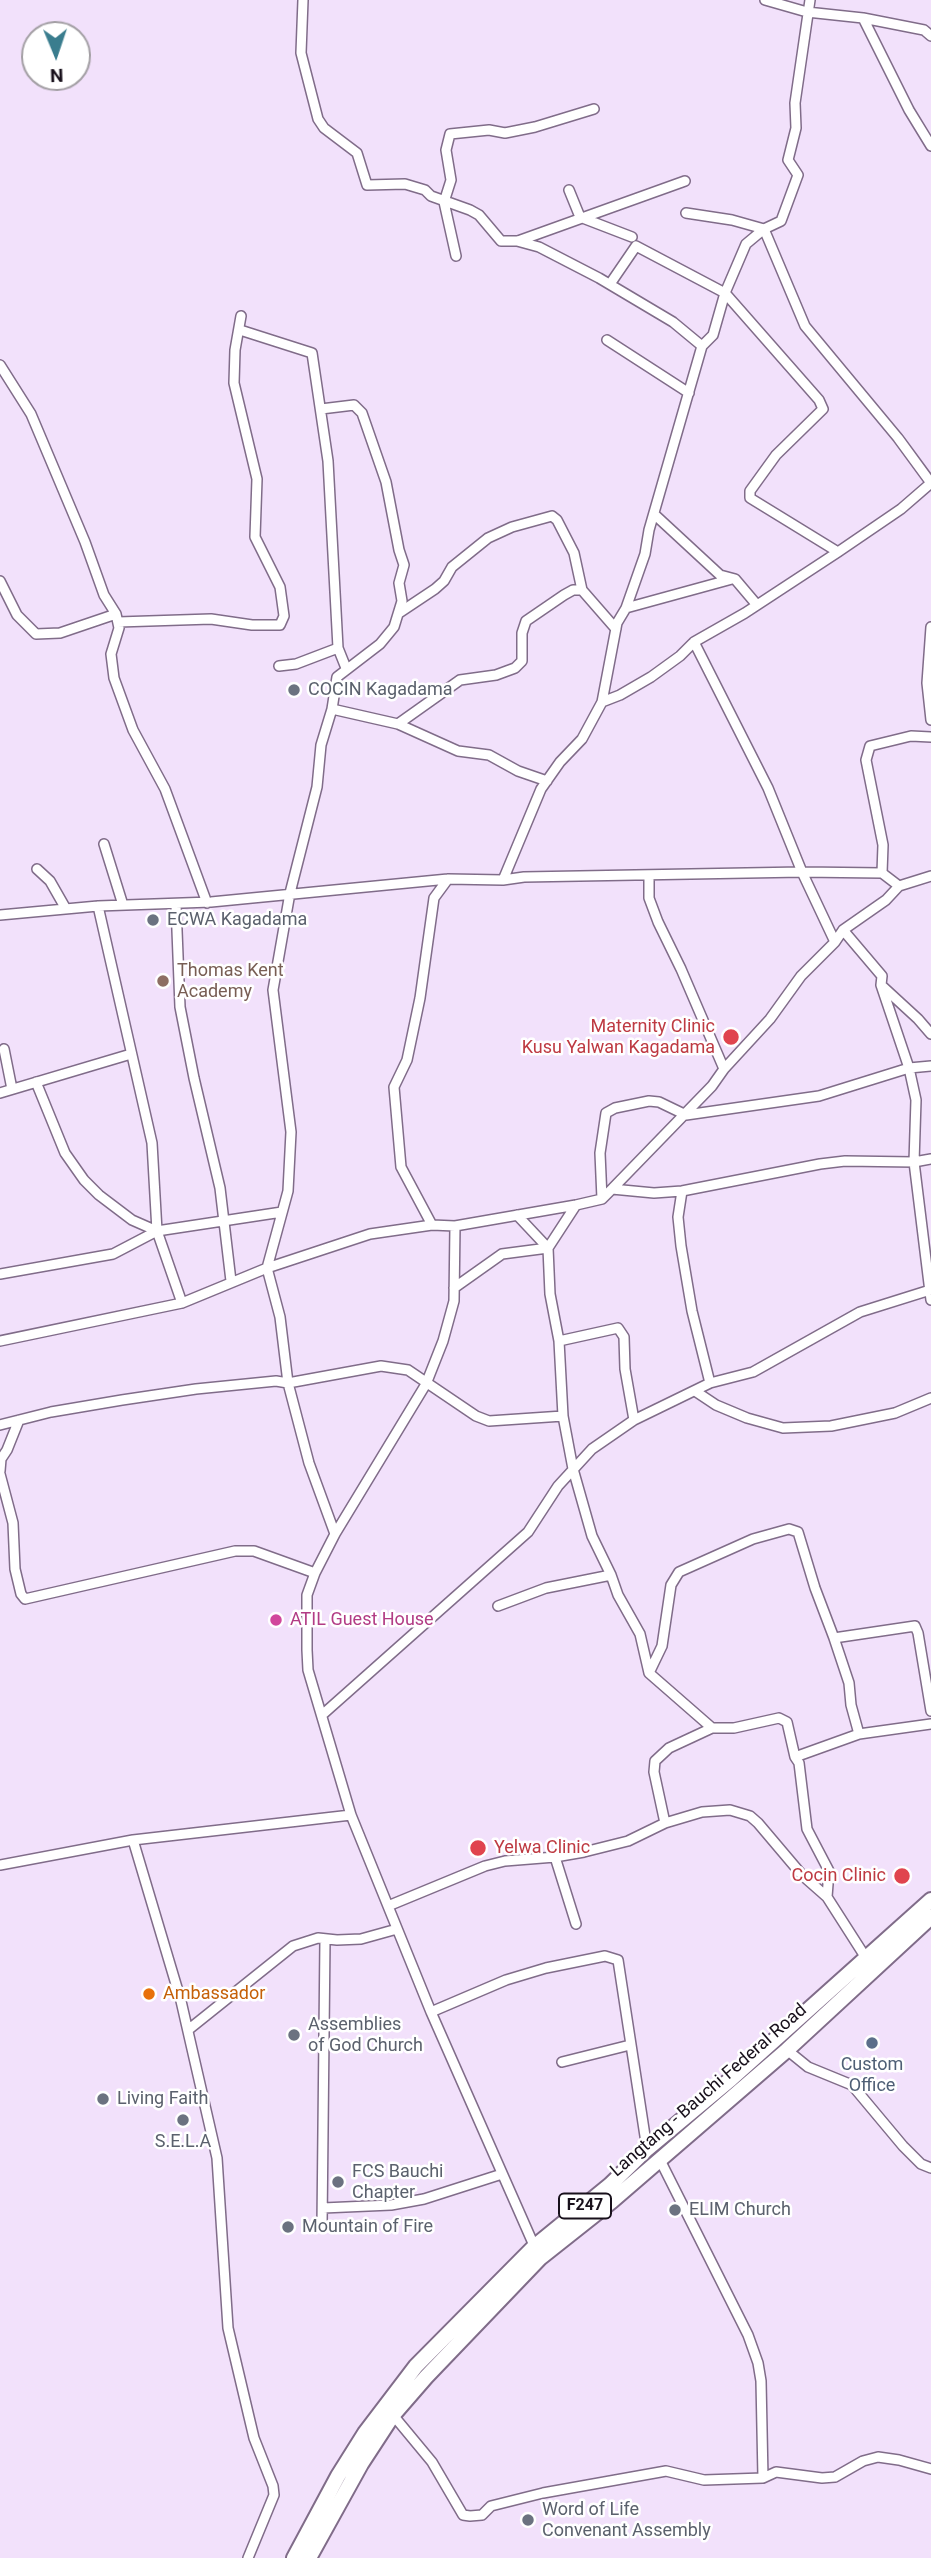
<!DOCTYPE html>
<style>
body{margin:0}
#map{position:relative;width:931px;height:2558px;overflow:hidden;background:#f2e1fb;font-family:Roboto,sans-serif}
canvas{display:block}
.north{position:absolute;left:21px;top:21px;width:70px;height:70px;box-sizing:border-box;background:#fff;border:2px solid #a39fa4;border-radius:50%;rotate:178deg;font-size:19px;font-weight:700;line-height:28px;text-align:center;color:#18101b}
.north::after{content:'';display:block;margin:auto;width:24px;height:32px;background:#3a7d8e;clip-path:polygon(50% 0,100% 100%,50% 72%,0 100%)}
</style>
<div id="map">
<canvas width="931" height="2558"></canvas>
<div class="north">N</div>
</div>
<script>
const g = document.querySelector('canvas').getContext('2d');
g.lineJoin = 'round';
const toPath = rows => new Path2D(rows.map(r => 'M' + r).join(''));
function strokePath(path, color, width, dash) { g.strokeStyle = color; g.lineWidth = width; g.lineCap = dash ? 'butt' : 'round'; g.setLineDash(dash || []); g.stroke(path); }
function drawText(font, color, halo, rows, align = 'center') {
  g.font = font + ' Roboto,sans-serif'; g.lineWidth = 5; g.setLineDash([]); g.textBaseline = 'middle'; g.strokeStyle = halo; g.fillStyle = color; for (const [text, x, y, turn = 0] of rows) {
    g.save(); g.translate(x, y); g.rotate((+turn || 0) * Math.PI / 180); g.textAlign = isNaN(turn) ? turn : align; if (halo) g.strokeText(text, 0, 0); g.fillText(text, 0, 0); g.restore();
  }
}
const minor = toPath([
 [303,0,301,53,318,119,324,128,357,153,367,185,405,184,425,190,431,196,470,210,479,215,501,241,517,241,539,247,599,278,673,322,702,346,649,530,645,554,626,608,617,623,602,702,582,739,560,762,541,789,503,880],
 [765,0,807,12,863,18,924,30,931,36],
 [863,18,909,110,931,146],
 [569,190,580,217,632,237],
 [518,241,685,181],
 [456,256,444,202,451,180,446,150,450,134,489,130,505,133,535,127,594,109],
 [610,284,636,246,725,293,819,400,823,409,776,455,750,491,750,498,838,552],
 [240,330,312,353,328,461,338,648,346,668],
 [607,340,689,393],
 [702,346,713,335,725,293,746,244,764,229,781,221,798,175,788,160,796,128,795,103,810,0],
 [0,365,31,414,85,542,104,595,116,614,119,628,111,654,114,678,133,730,165,789,207,903],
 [321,409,354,405,362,413,386,482,399,550,404,565,399,583,402,601,394,627,380,644,337,677,332,709,321,745,317,787,290,893,273,990,291,1132,288,1191,267,1268,280,1317,288,1383,309,1463,335,1534],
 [654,514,720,575,735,579,757,605],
 [0,581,17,615,36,634,60,633,116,614],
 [626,608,732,579],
 [399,613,435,589,444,581,452,567,488,538,512,527,552,516,557,520,574,553,582,590,616,629],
 [118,622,211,619,252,625,280,625,284,616,280,587,255,537,257,479,234,383,235,350,241,316],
 [931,627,927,683,931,720],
 [694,642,768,788,802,872,835,942],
 [279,666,296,664,338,648],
 [602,702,620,695,651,677,680,656,694,642,745,613,838,552,901,509,931,483,898,438,805,326,764,229,732,220,686,213],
 [332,709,398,724,458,751,489,755,518,771,547,781],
 [398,724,460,680,496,675,515,668,522,661,522,633,526,621,564,595,573,590,582,590],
 [104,844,123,905],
 [37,869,50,881,66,909],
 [882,873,883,845,866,760,870,746,911,736,931,737],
 [649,877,649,898,658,922,681,969,724,1069],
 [176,905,180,1007,194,1078,220,1188,231,1281],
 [98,906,152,1143,157,1231,182,1303],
 [0,915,98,906,211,902,448,879,503,880,524,877,802,872,882,873,899,886,931,876],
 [843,930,882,976,881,985,918,1019,931,1034],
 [881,985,909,1068,916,1100,914,1162,931,1300],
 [4,1049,12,1089],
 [36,1082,65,1153,84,1180,99,1195,132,1220,157,1231],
 [0,1093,131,1054],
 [612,1189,712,1086,724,1069,770,1019,801,976,835,942,843,930,886,900,899,886],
 [682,1191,678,1217,681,1246,692,1311,710,1383],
 [602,1199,600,1153,606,1113,615,1108,649,1101,659,1102,686,1115,819,1096,909,1068,931,1066],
 [576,1205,548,1248,550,1294,559,1341,563,1416,573,1469,592,1536,611,1575,618,1595,640,1634,649,1673,712,1728],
 [517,1215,548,1248],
 [432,1225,401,1167,394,1087,407,1060,420,998,434,898,448,879],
 [455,1226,454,1301,443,1341,426,1384,335,1534,315,1573,307,1595,307,1650,308,1670,351,1815,431,2012,536,2250],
 [0,1274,113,1254,157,1231,282,1212],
 [454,1288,502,1254,548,1248],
 [0,1341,182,1303,267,1268,370,1234,432,1225,455,1226,576,1205,602,1199,612,1189,654,1193,682,1191,820,1164,845,1161,914,1162,931,1159],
 [559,1341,618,1328,624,1337,625,1369,634,1420],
 [695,1391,716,1405,747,1418,783,1428,831,1426,895,1413,931,1398],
 [0,1425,51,1412,122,1400,196,1389,276,1381,288,1383,381,1366,408,1370,476,1416,489,1421,563,1416],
 [0,1471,1,1459,7,1450,19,1420],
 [0,1474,13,1523,15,1569,21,1594,25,1599,235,1551,254,1551,315,1573],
 [498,1606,546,1588,611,1575],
 [834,1638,915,1626,918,1633,931,1711],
 [649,1673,662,1646,671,1585,679,1572,753,1539,789,1529,798,1532,815,1588,834,1638,849,1683,851,1705,859,1734],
 [322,1715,528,1532,558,1486,592,1449,634,1420,710,1383,753,1372,860,1312,930,1290],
 [665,1823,654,1772,655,1761,669,1748,712,1728,734,1728,779,1718,787,1722,795,1757],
 [133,1840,181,2001,217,2158,228,2328,254,2438,273,2486,274,2495,248,2558],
 [555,1857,576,1924],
 [0,1865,133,1840,351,1815],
 [388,1906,485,1866,505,1861,555,1857,584,1852,628,1841,665,1823,702,1812,730,1810,750,1816,758,1823,802,1875,827,1897],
 [866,1958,827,1897,829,1871,807,1829,799,1763,795,1757,859,1734,931,1724],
 [431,2012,506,1980,546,1968,605,1956,618,1960,647,2149],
 [188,2030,293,1946,318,1938,337,1940,361,1939,397,1929],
 [787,2050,808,2067,852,2085,903,2146,921,2164,931,2168],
 [562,2062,630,2045],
 [660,2160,748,2335,758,2363,761,2381,763,2478],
 [323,2208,391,2205,424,2199,502,2174],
 [322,2225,325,1939],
 [393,2415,432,2462,463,2515,470,2516,482,2515,491,2506,543,2493,666,2471,704,2480,763,2478,776,2472,822,2478,835,2477,863,2461,878,2457,899,2460,931,2469]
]);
const primary = toPath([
 [294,2558,338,2476,365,2433,416,2366,534,2247,610,2185,647,2149,731,2079,931,1900],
 [309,2558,361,2464,393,2415,426,2377,540,2258,612,2201,787,2050,931,1917]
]);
const markers = [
 [294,690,7,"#6b7280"],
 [153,920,7,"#6b7280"],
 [163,981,7,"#8d6e63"],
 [731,1037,9,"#e0444e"],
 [276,1620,7,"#d1479c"],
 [478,1848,9,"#e0444e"],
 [902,1876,9,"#e0444e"],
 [149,1994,7,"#e8710a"],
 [294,2035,7,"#6b7280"],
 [872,2043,7,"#5c6f8a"],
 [103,2099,7,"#6b7280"],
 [183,2120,7,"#6b7280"],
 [338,2182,7,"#6b7280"],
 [675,2210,7,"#6b7280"],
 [288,2227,7,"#6b7280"],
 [528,2520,7,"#6b7280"]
];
const shields = [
 [585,2206,52]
];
const shieldNames = [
 ["F247",585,2206]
];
const worshipNames = [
 ["COCIN Kagadama",308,690],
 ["ECWA Kagadama",167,920],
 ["Assemblies",308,2025],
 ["of God Church",308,2046],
 ["Living Faith",117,2099],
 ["S.E.L.A",183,2142,"center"],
 ["FCS Bauchi",352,2172],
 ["Chapter",352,2193],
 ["ELIM Church",689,2210],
 ["Mountain of Fire",302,2227],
 ["Word of Life",542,2510],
 ["Convenant Assembly",542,2531]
];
const educationNames = [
 ["Thomas Kent",177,971],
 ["Academy",177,992]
];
const healthNames = [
 ["Maternity Clinic",715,1027],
 ["Kusu Yalwan Kagadama",715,1048],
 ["Yelwa Clinic",494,1848,"left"],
 ["Cocin Clinic",886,1876]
];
const hotelNames = [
 ["ATIL Guest House",290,1620]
];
const foodNames = [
 ["Ambassador",163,1994]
];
const serviceNames = [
 ["Custom",872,2065],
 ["Office",872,2086]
];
const streetNames = [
 ["Langtang - Bauchi Federal Road",709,2091,-41]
];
strokePath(minor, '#806c89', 12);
strokePath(primary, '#806c89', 18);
strokePath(minor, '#fff', 9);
strokePath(primary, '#fff', 14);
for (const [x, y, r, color] of markers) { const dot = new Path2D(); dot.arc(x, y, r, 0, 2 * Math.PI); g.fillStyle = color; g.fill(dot); strokePath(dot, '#fff', 2.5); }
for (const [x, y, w] of shields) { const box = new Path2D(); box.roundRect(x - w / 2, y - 12.5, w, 25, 5); g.fillStyle = '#fff'; g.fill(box); strokePath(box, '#18101b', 2); }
drawText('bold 16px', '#18101b', null, shieldNames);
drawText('18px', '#5b616d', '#fff', worshipNames, 'left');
drawText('18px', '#785e54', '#fff', educationNames, 'left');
drawText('18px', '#be3a42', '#fff', healthNames, 'right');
drawText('18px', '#b23c85', '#fff', hotelNames, 'left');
drawText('18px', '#c56008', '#fff', foodNames, 'left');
drawText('18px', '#4e5e75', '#fff', serviceNames);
drawText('18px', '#18101b', '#fff', streetNames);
</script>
